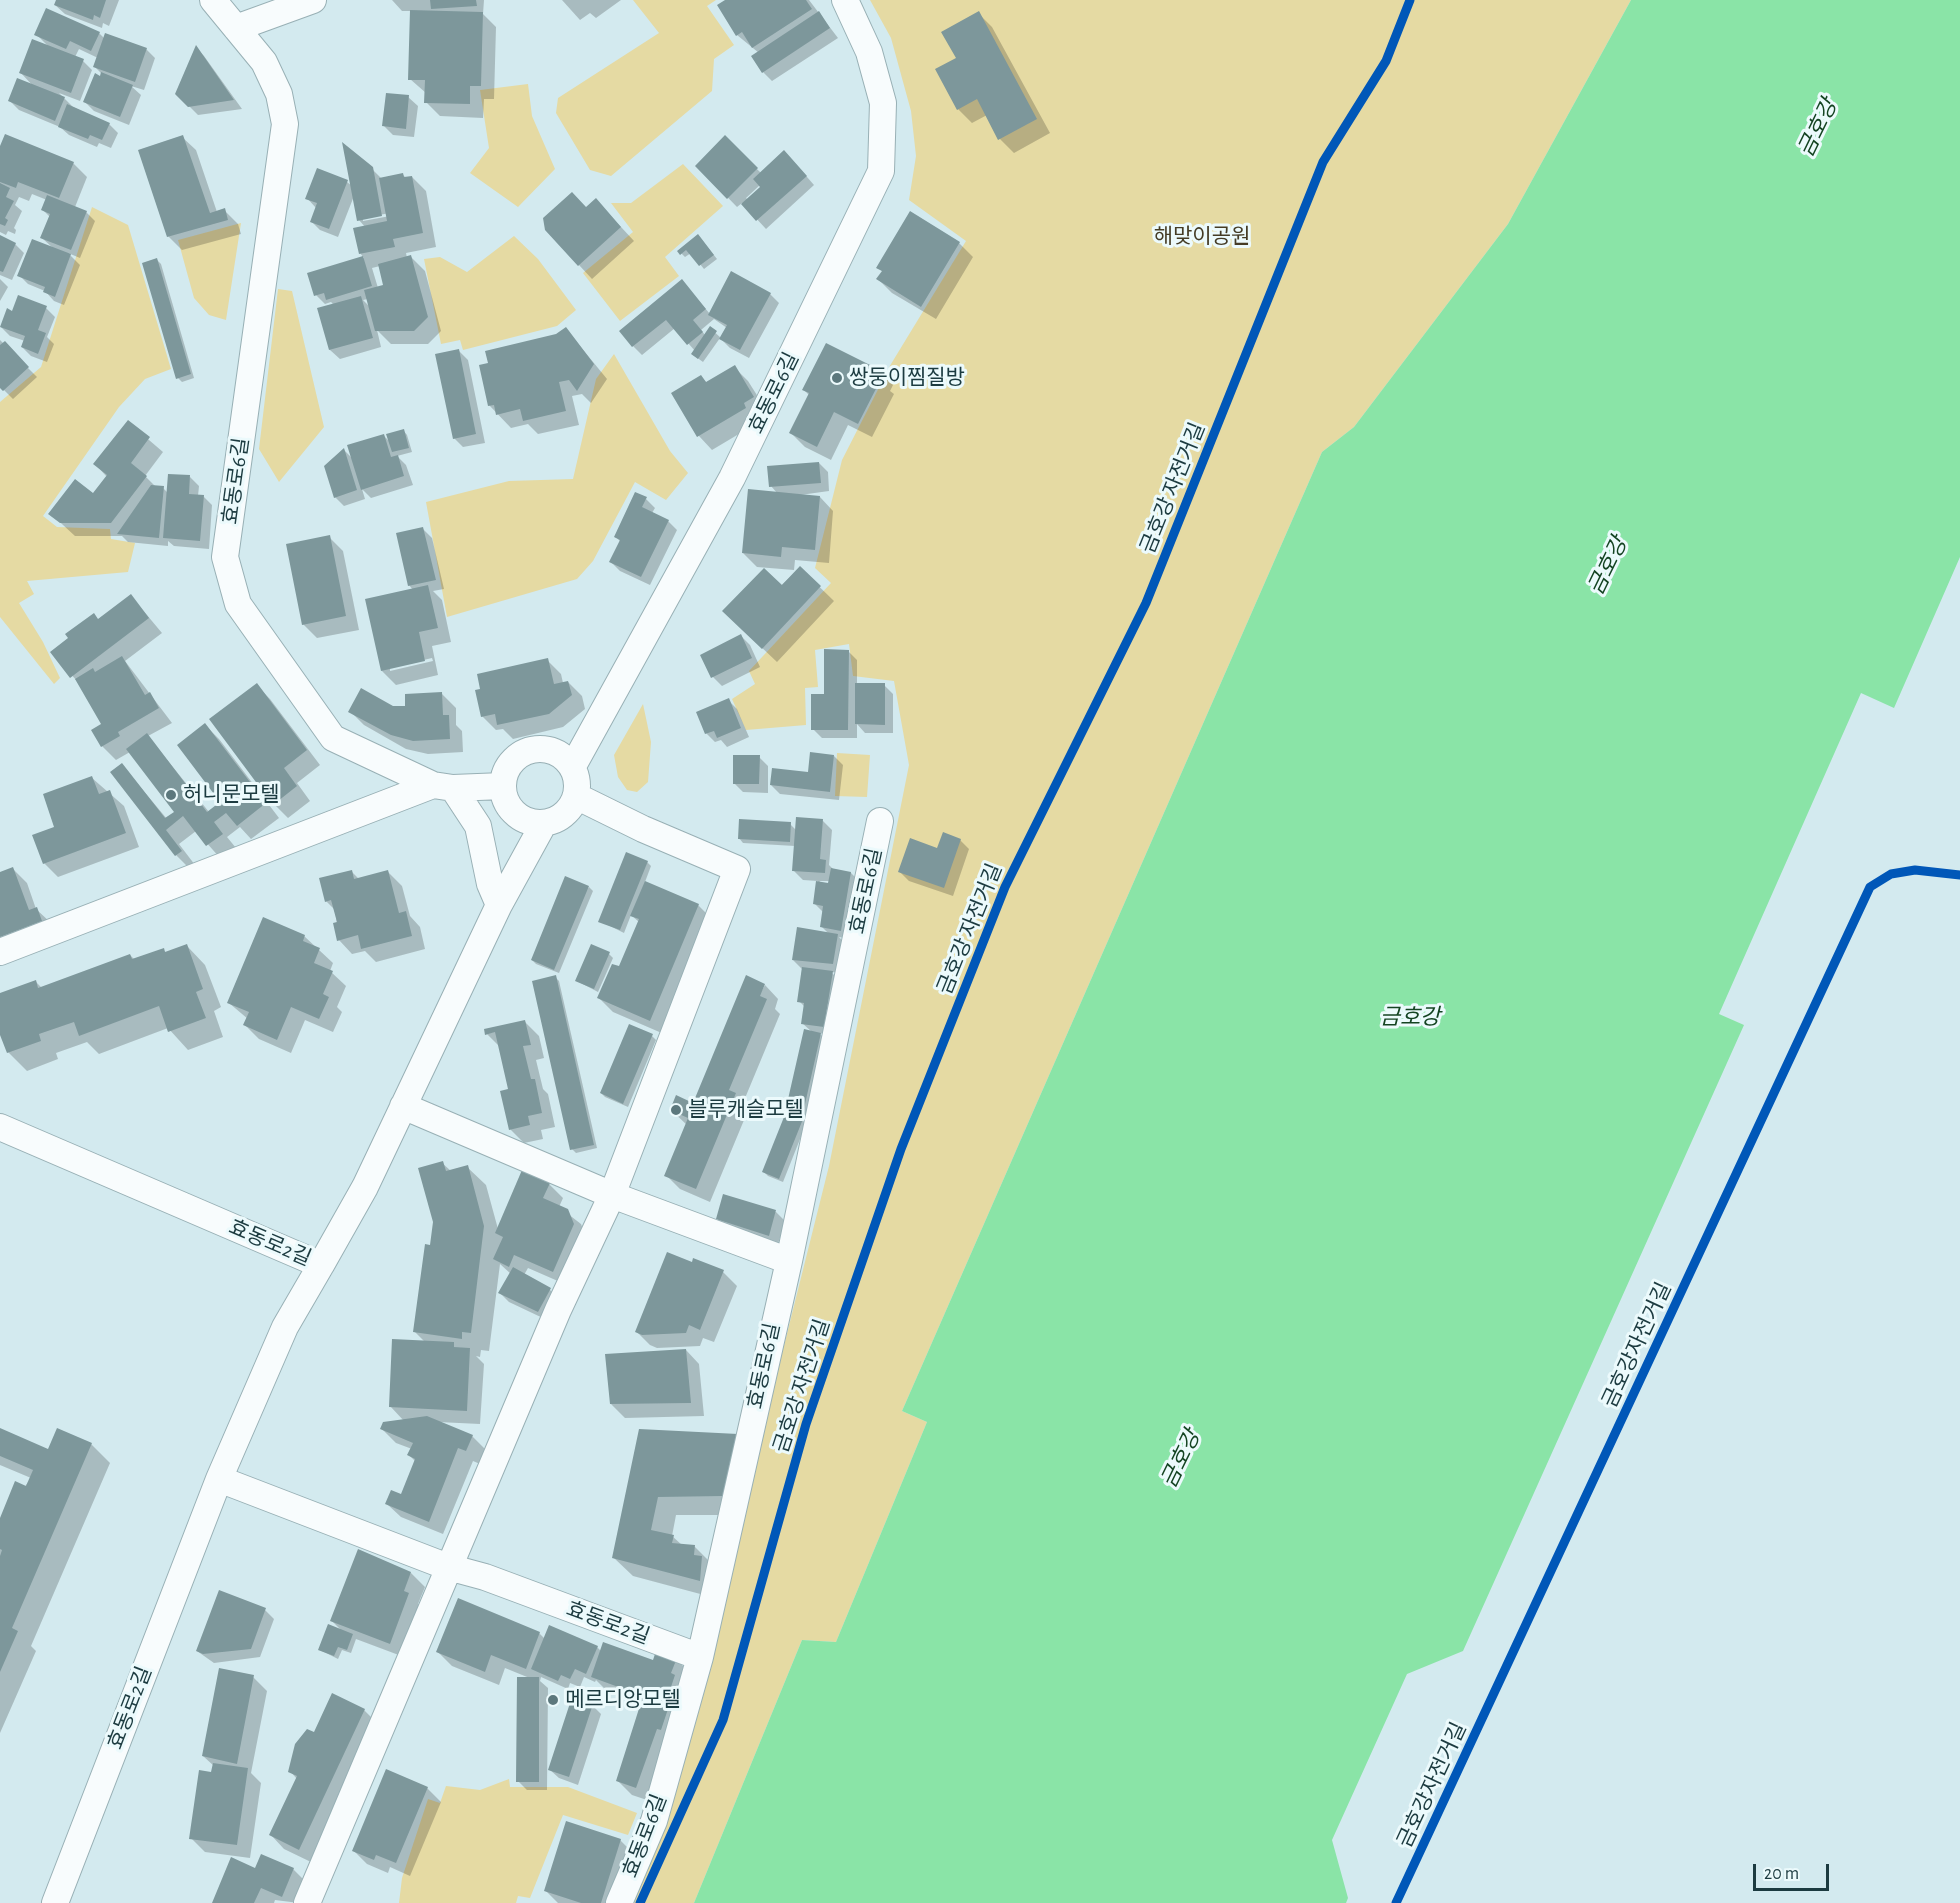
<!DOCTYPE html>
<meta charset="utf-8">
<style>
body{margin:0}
#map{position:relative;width:1960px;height:1903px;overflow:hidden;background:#d3eaef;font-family:"Alegreya Sans",sans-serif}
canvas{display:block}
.scale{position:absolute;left:1753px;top:1864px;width:76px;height:27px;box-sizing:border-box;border:3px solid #1c3b40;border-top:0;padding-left:8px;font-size:18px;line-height:21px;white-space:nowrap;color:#1c3b40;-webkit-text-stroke:4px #ecfafc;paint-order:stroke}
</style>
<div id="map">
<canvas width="1960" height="1903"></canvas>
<div class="scale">20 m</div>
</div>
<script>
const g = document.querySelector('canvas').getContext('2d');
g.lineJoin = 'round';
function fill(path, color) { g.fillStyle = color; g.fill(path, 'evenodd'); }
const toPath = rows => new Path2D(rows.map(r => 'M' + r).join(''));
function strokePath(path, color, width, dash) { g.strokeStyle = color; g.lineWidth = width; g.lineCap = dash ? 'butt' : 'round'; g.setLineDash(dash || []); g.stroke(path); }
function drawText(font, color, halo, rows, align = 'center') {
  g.font = font + ' "Alegreya Sans","Noto Sans KR",sans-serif'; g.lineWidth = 6; g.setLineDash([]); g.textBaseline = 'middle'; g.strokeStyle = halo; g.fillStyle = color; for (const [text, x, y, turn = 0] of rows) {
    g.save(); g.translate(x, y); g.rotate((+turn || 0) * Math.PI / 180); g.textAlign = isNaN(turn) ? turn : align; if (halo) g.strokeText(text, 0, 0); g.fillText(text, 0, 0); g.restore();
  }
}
const green = toPath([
 [633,0,716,0,707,6,734,45,714,59,712,91,611,176,590,170,556,113,558,98,659,33],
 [870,0,1631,0,1508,224,1354,427,1322,452,902,1411,927,1422,836,1642,802,1640,694,1903,627,1903,732,1553,829,1166,909,765,894,681,853,676,849,644,815,650,818,687,805,688,806,725,746,730,732,699,755,684,749,671,831,583,815,568,842,460,891,364,966,241,909,200,916,156,911,111,891,38],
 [528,84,532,116,555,169,518,207,470,173,489,148,480,90],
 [683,164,723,206,665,257,679,276,620,321,583,273,633,232,611,203,631,203],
 [92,207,128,225,171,369,145,379,119,407,43,516,57,527,110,529,111,539,135,543,128,572,27,581,34,594,19,603,43,642,60,678,54,684,0,617,0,402,41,367],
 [241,223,226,320,209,315,194,298,178,240],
 [514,236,538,259,576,310,557,326,463,350,460,340,441,344,424,259,440,257,467,272],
 [278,289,292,291,324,427,279,482,259,449],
 [614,354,670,451,688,473,666,500,635,482,593,561,577,579,447,617,426,502,509,481,573,479,596,379],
 [643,704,651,742,648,782,637,792,627,790,618,777,614,755],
 [837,753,870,755,867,797,835,796],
 [509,1779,510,1787,568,1787,637,1813,628,1835,563,1815,530,1898,518,1896,516,1903,399,1903,402,1878,428,1799,440,1803,446,1786,480,1790]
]);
const water = toPath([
 [1631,0,1960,0,1960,557,1894,708,1861,693,1719,1014,1744,1025,1463,1651,1407,1674,1332,1840,1348,1898,1346,1903,694,1903,802,1640,836,1642,927,1422,902,1411,1322,452,1354,427,1508,224]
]);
const shadow = toPath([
 [57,0,119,0,109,26,103,23,102,28,65,14,55,5],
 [392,0,484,0,483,14,496,27,494,99,484,99,483,118,440,116,426,102,426,93,410,79,412,11,402,11],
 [562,0,621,0,596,18,590,13,580,20],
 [728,0,809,0,838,38,772,81,763,72,759,53,737,35],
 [978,13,992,27,1050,133,1014,153,1000,139,987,115,972,123,958,109,958,58],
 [99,33,105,39,146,49,155,58,144,90,131,86,141,95,129,125,94,111,85,102,102,74,95,67,98,58,79,49,75,57,83,61,92,70,80,101,59,93,73,107,109,124,118,133,111,148,99,143,97,147,69,135,60,127,19,110,10,101,33,86,21,73,49,47,36,34],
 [196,48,204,56,242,109,198,115,177,94],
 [408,97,418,106,414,137,393,135,384,126],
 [182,137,196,150,217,212,224,210,238,224,241,234,182,250,168,236],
 [725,138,761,173,793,161,814,185,766,229,742,203,737,207,697,166],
 [760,185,762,187,748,200,746,198],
 [0,150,73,163,87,177,75,207,86,212,95,221,80,258,68,253,80,265,64,305,54,301,45,291,28,284,19,275,54,249,42,238,50,217,43,210,47,200,32,194,29,201,19,197,15,205,22,211,14,228,16,230,15,234,8,231,6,235,0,232],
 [372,169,382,179,403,175,406,178,412,177,426,191,436,247,406,253,407,258,411,257,425,271,441,331,428,344,391,344,377,330,381,347,340,359,330,350,319,309,334,305,331,302,325,304,316,295,309,274,364,258,360,253,365,227,359,220,354,196,338,237,320,230,311,221,316,208,307,198,347,182,352,186],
 [390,213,390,216,363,221,363,218],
 [380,266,385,286,378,288,372,268],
 [368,299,370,307,363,300],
 [596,200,634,241,592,279,579,265,587,209],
 [0,237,15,244,24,253,12,280,0,275],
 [702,240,717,259,704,269,691,253,685,257,679,251],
 [959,243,973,257,936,319,892,293,878,279,883,272,878,267],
 [157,260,161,264,194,378,182,382,178,378],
 [0,279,8,287,0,301],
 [682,281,710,314,770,294,779,303,749,358,730,348,720,338,703,362,692,354,695,351,675,328,642,355,633,346,621,332],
 [714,319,727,328,721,338,710,328,705,335,701,330],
 [46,308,55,317,47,337,54,344,47,362,31,356,22,347,25,341,10,336,1,327,13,313],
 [566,329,607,379,591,403,582,394,572,396,579,425,538,434,528,424,511,428,489,405,490,364,557,336],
 [0,340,37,377,13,399,0,386],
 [459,351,468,360,485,443,463,447,454,438],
 [734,367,748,381,767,411,759,422,712,450,699,436,673,394,701,377,707,383],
 [879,371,893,385,890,391,894,394,872,437,848,425,831,460,805,447,791,433,809,395,804,390],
 [128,422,163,452,145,476,156,487,163,488,168,493,190,477,199,486,198,496,203,496,212,505,209,549,174,546,168,541,168,546,128,542,122,536,75,536,50,513,94,495,107,477,95,464],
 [403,430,407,435,412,452,397,456,406,465,413,485,371,498,362,489,365,499,344,506,335,497,344,450,353,459,383,435,391,443],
 [819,463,828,472,829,491,800,495,820,497,833,511,829,563,795,560,794,570,757,567,743,553,777,493,771,486],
 [646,499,655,508,652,513,668,521,677,530,650,585,620,571,611,562,621,542,616,537],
 [423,529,432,538,444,589,433,591,442,600,451,642,432,646,438,675,396,685,382,671,413,590,409,585],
 [432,658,433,661,390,671,390,668],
 [329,537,343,551,359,630,317,638,303,624],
 [800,568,834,601,777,662,738,625],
 [131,596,162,633,125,661,172,723,148,736,209,812,222,802,205,725,219,739,279,818,251,839,240,827,227,837,236,848,221,859,196,831,179,844,195,865,190,869,176,855,122,765,167,819,176,812,130,752,116,760,102,746,103,725,82,687,52,652],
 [741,636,750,645,760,667,722,686,713,677,702,655],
 [848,651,857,660,857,684,884,685,893,694,893,733,865,733,857,724,857,738,822,738,813,729,826,695],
 [547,660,561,674,563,683,568,682,582,696,585,709,563,727,513,739,503,729,496,730,482,716],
 [256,685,270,699,320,765,297,783,310,801,288,818,274,804],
 [442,694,456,708,456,725,462,731,463,752,428,754,406,749,364,725,350,711,407,707],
 [728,700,737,709,749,737,727,747,721,740,715,742,706,733],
 [834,756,843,765,839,800,780,794,771,785,809,773],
 [759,757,768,766,768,793,743,792,734,783],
 [92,778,124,806,139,847,58,877,44,863,56,827],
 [823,821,832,830,829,865,834,870,851,873,860,882,850,939,839,937,846,945,842,973,831,972,841,982,833,1036,819,1033,824,1038,806,1116,792,1112,788,1108,812,1032,802,1023,805,1007,799,1001,802,969,793,960,829,934,821,926,824,913,814,903,818,881,803,880,793,870,795,846,743,843,739,838,790,824,796,830],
 [820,881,830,881,829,885,819,883],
 [960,840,969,849,953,896,909,881,900,872],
 [647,862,651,866,645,882,698,905,712,919,664,1034,613,1012,599,998,619,968,639,922,631,915,624,933,600,921],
 [13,869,27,883,36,909,51,923,0,954,0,873],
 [352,872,359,879,388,872,402,886,410,916,420,927,425,949,376,962,365,951,352,954,339,940,335,910,326,901],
 [589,887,593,891,559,973,536,964,532,960],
 [304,936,333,963,330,971,346,986,337,1007,342,1012,333,1032,305,1020,291,1053,259,1039,245,1025,248,1019,229,1003],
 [187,946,205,965,221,1007,214,1011,223,1037,188,1050,168,1028,99,1054,87,1042,56,1053,58,1059,27,1071,8,1052,0,1030,0,995,36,982,42,988,130,955,135,960,163,950,167,953],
 [609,954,613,958,598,992,577,981],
 [555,977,559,981,597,1148,576,1153,572,1149],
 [765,985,778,999,775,1009,780,1014,743,1103,749,1108,710,1202,680,1189,666,1175,687,1125,671,1110,694,1105],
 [525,1022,539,1036,544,1058,536,1060,543,1089,548,1094,555,1127,541,1130,543,1139,524,1143,510,1129,510,1091,500,1047,487,1034],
 [652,1036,656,1040,628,1107,605,1097,601,1093],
 [802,1120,806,1124,783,1182,768,1176,764,1172],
 [442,1163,451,1171,467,1167,486,1185,498,1229,549,1184,563,1198,559,1207,581,1224,587,1239,567,1285,528,1268,524,1275,550,1290,559,1299,547,1320,509,1302,500,1293,511,1274,500,1264,489,1351,481,1350,480,1357,476,1356,484,1364,480,1424,438,1422,472,1436,486,1450,480,1464,473,1461,443,1534,401,1517,387,1504,402,1496,416,1462,409,1455,412,1449,396,1443,382,1429,404,1421,390,1406,425,1342,415,1332,431,1246],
 [724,1196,776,1212,785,1221,778,1244,726,1228,717,1219],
 [692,1264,723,1272,737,1286,714,1342,703,1338,700,1346,657,1348,650,1345,636,1331],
 [686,1350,699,1364,704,1416,625,1418,611,1404],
 [0,1430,49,1451,91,1444,110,1463,31,1646,36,1651,0,1733,0,1522,31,1478,0,1465],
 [641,1431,737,1436,742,1515,676,1515,672,1536,682,1545,695,1547,713,1565,719,1599,633,1576,614,1558],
 [411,1573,425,1587,418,1604,422,1608,404,1657,356,1639,351,1653,342,1650,338,1659,320,1650,343,1632,332,1621],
 [265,1610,274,1619,260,1657,214,1663,197,1651],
 [539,1633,545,1639,597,1647,602,1652,654,1662,676,1659,690,1673,650,1801,632,1795,618,1781,642,1703,607,1691,596,1680,595,1682,584,1677,580,1687,570,1683,568,1689,541,1677,540,1681,548,1688,547,1790,527,1790,518,1781,532,1679,505,1668,499,1685,452,1666,438,1652],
 [253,1677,267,1691,251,1773,261,1783,250,1858,205,1852,191,1838,213,1773,214,1766,203,1756],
 [592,1705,601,1714,578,1785,559,1778,549,1769],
 [364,1710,378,1724,313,1863,284,1849,271,1835,297,1779,290,1771,314,1735],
 [427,1788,441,1802,410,1876,390,1867,388,1873,367,1864,353,1850],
 [620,1840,634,1854,619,1903,558,1903,546,1891],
 [293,1869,307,1883,299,1903,275,1900,274,1903,213,1903,256,1870]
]);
const building = toPath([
 [56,0,106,0,100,18,94,15,93,20,54,5],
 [430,0,476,0,477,6,431,9],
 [725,0,806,0,812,9,752,48,742,32,736,36,717,5],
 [46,8,100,32,91,51,70,41,66,49,34,35],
 [410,10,483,12,481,86,470,86,470,104,424,103,425,80,408,80],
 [819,11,830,28,762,73,751,56],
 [979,11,1037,119,998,140,977,99,957,110,935,69,956,58,941,32],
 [105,33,147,48,135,82,93,67],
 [32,39,84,59,71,93,19,73],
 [196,45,234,100,188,107,175,94],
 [101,72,133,85,120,117,83,102,95,73,100,76],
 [17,78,65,97,55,121,8,101],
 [386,93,409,95,406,129,382,126],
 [67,104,110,123,102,140,90,135,88,139,58,127],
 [5,134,74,162,59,198,18,182,16,188,0,182,0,146],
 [183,135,210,213,225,208,228,220,167,237,138,150],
 [725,135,758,168,727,199,695,166],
 [342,142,373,167,382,216,357,221],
 [784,150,807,176,756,221,741,204,760,187,753,179],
 [317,168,348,180,329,229,310,222,317,203,305,199],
 [403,173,404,177,412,176,423,233,393,239,395,247,359,254,353,228,387,221,379,178],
 [0,183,10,188,6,197,14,201,5,218,8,220,5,226,0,224],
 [572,192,586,207,596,198,621,227,578,266,545,230,543,218],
 [47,195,87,211,71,250,40,238,50,214,41,210],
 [910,211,960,242,921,307,876,279,882,271,876,268],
 [698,234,714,255,699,266,686,250,680,255,677,251],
 [0,235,16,243,3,272,0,271],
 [32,239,71,254,55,297,43,292,45,287,17,276],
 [411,255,428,317,414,331,375,331,364,290,383,285,378,264],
 [363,256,372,286,326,300,324,293,314,296,307,273],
 [157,258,191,374,176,379,142,263],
 [731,271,771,293,740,350,719,339,727,325,708,315],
 [682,279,706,309,693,320,703,332,687,345,666,320,632,347,619,331],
 [18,295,47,306,38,330,46,333,38,354,21,347,25,336,0,327,7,308,12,311],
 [361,296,373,338,329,350,317,308],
 [710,326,717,331,698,359,691,354],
 [566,327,594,364,577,391,569,380,559,382,566,411,523,421,520,409,496,415,494,405,488,406,479,365,488,363,485,351,556,334],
 [5,341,29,367,3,391,0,388,0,345],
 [826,343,880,370,876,377,881,379,858,424,834,412,817,447,789,433,809,393,802,390],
 [459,349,476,434,453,439,435,354],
 [735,365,754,397,744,403,746,408,697,437,671,393,701,375,706,382],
 [128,420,150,437,131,463,147,476,111,523,60,523,48,514,75,479,93,493,107,475,93,464],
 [404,429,409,448,392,452,386,434],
 [384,434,391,457,398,455,404,476,361,490,347,445],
 [344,448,357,490,334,498,324,466],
 [819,462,821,483,769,487,767,466],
 [168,474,190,475,189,494,204,495,200,541,163,538],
 [151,485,164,486,159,538,117,534],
 [748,489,820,496,815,550,782,547,781,557,742,553],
 [635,492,647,497,642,507,669,520,641,577,609,562,620,540,614,537],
 [423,527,436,580,408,586,396,533],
 [330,535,346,616,302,625,286,544],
 [800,566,821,586,762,649,722,611,764,568,782,585],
 [428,585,438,628,419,632,425,661,381,671,365,599],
 [131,594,149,618,70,678,50,652,68,638,65,634,94,613,98,619],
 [741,634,752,658,711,678,700,655],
 [824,649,849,650,848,730,811,730,811,694,824,694],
 [122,656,145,695,150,692,159,708,118,732,120,736,101,747,91,730,101,724,75,679,93,668,95,672],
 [548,658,554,684,568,681,572,695,549,714,497,725,495,714,481,717,475,690,480,689,477,674],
 [257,683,307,750,284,768,297,786,273,805,209,719],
 [855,683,885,683,885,725,855,724],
 [361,688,393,706,405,706,405,694,442,692,443,715,449,715,450,739,413,741,391,735,348,712],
 [729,698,741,728,717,738,714,731,705,734,696,712],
 [205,723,266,803,237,826,226,813,214,822,223,834,206,846,183,816,166,830,182,851,175,856,110,772,122,763,165,818,174,812,126,749,147,733,207,812,220,802,177,745],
 [810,752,834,755,830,792,770,785,772,768,808,772],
 [733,755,760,755,759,784,733,784],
 [92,776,99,794,110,790,126,833,43,864,32,835,54,827,43,794],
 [796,817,823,819,820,859,826,860,825,873,792,871],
 [739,819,791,822,790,842,738,839],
 [943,832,961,839,944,888,898,872,910,838,937,848],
 [626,852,648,861,620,930,598,922],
 [13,867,29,910,37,907,42,921,0,937,0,872],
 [831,868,851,872,841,931,820,927,823,906,813,904,816,881,828,883],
 [352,870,354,879,388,870,399,913,406,911,412,936,361,949,358,935,337,941,333,923,337,922,331,900,325,902,319,878],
 [565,876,589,886,554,970,531,960],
 [645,881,699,904,650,1021,597,998,612,964,619,966,639,919,630,916],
 [263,917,305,935,303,941,320,948,314,963,333,971,323,994,329,997,319,1019,291,1007,277,1040,243,1025,249,1012,227,1003],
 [797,927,838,934,833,964,792,960],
 [187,944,203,989,196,992,206,1018,168,1032,159,1006,79,1036,74,1022,39,1034,41,1041,7,1053,0,1035,0,993,36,980,38,988,130,954,132,959,164,948,165,952],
 [591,944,610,952,594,989,575,981],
 [802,967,833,971,824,1027,801,1024,804,1003,797,1002],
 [556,975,594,1145,570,1150,532,981],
 [746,975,765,984,760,996,767,999,729,1090,736,1093,696,1189,664,1176,688,1118,670,1110,676,1095,693,1103],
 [525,1020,531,1045,523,1046,531,1079,535,1079,542,1113,528,1116,530,1125,509,1130,500,1091,508,1089,495,1032,485,1035,484,1029],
 [629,1024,653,1034,623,1104,600,1093],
 [804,1029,821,1033,803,1113,786,1108],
 [786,1112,803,1119,779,1179,762,1172],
 [443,1161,446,1171,468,1165,484,1226,471,1333,462,1332,462,1339,413,1332,425,1244,430,1245,433,1222,418,1168],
 [522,1170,550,1183,543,1198,568,1209,574,1224,553,1272,514,1255,509,1267,493,1259,503,1237,495,1233],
 [723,1194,776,1210,769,1236,716,1219],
 [667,1252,692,1262,693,1258,724,1270,700,1330,689,1325,686,1333,642,1335,635,1332],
 [513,1267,551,1288,538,1312,498,1293],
 [392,1339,454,1342,454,1347,470,1348,467,1411,389,1407],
 [686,1349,691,1403,610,1404,605,1354],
 [427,1416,473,1435,466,1451,458,1448,429,1522,385,1504,391,1490,401,1494,415,1459,407,1455,413,1443,380,1429,383,1422],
 [0,1428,48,1449,57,1428,92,1443,12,1628,18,1631,0,1672,0,1556,2,1550,0,1549,0,1518,15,1481,26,1486,33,1470,0,1456],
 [639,1429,738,1434,724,1496,658,1497,651,1530,674,1535,672,1543,695,1545,694,1555,702,1556,700,1581,612,1558],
 [358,1549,411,1572,404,1591,409,1593,390,1644,330,1621],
 [219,1590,266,1608,251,1649,203,1654,196,1651],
 [458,1598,540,1632,526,1669,491,1655,485,1672,436,1652],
 [328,1624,353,1634,347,1650,338,1647,334,1656,318,1650],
 [549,1625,598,1646,586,1674,575,1669,570,1679,561,1675,558,1681,531,1669],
 [603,1642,653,1660,656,1651,677,1658,671,1673,675,1675,666,1702,670,1703,661,1730,657,1729,636,1788,616,1781,643,1696,591,1677],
 [219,1668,254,1675,237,1764,202,1756],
 [517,1677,539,1677,539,1782,516,1782],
 [332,1693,365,1709,299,1850,269,1835,297,1776,288,1772,295,1744,307,1729,314,1732],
 [572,1697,593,1704,569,1777,548,1770],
 [213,1763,248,1768,237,1845,189,1839,199,1770,211,1772],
 [386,1769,428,1787,396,1863,376,1855,374,1860,352,1851],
 [566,1821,621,1839,601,1903,581,1903,544,1891],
 [261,1854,294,1868,282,1897,261,1888,254,1903,212,1903,231,1857,255,1868]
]);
const minor = toPath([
 [213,0,264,62,279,94,285,124,225,557,238,604,333,738,433,785,453,788,503,786],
 [236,28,313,0],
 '503 786a37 37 0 1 1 74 0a37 37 0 1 1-74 0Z',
 [573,766,732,478,881,171,883,103,869,52,845,0],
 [453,788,478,826,490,884,499,905],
 [0,952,433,785],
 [403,1106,612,1195,789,1261],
 [0,1127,321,1265,285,1327,219,1479,55,1903],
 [321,1265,365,1187,499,905,544,823],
 [219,1479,448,1567,485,1577,700,1657],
 [307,1903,558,1310,612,1195,737,869,643,829,576,796],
 [619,1903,654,1821,700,1657,789,1261,880,821]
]);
const cycleway = toPath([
 [640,1903,723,1720,806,1424,901,1149,1005,887,1146,603,1323,162,1386,61,1410,0],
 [1396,1903,1870,887,1891,874,1915,870,1960,875]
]);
const markers = [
 [837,378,6,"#5c787d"],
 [171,795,6,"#5c787d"],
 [676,1110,6,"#5c787d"],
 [553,1700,6,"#5c787d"]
];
const parkNames = [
 ["해맞이공원",1202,237]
];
const poiNames = [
 ["쌍둥이찜질방",849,378],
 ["허니문모텔",183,795],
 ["블루캐슬모텔",688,1110],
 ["메르디앙모텔",565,1700]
];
const streetNames = [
 ["효동로6길",774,393,-64],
 ["효동로6길",236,481,-82],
 ["금호강 자전거길",1173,488,-68],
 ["효동로6길",866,891,-78],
 ["금호강 자전거길",970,929,-68],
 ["효동로2길",270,1243,23],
 ["금호강자전거길",1637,1345,-65],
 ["효동로6길",764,1366,-78],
 ["금호강 자전거길",802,1386,-72],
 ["효동로2길",608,1623,20],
 ["효동로2길",130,1708,-69],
 ["금호강자전거길",1432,1785,-65],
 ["효동로6길",645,1836,-69]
];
const waterNames = [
 ["금호강",1818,128,-64],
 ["금호강",1608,566,-64],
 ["금호강",1410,1017],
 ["금호강",1181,1459,-64]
];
fill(green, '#e5daa3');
fill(water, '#8ae4a7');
fill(shadow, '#0003');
fill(building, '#7d979b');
strokePath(minor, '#98b0b5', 28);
strokePath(minor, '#f8fcfd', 26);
strokePath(cycleway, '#0057b8', 9);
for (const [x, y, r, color] of markers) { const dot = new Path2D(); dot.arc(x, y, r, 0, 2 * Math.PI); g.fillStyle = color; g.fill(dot); strokePath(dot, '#ecfafc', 2); }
drawText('21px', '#453c25', '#ecfafc', parkNames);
drawText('21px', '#1c3b40', '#ecfafc', poiNames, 'left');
drawText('21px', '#1c3b40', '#ecfafc', streetNames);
drawText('italic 22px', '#144422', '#ecfafc', waterNames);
</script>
